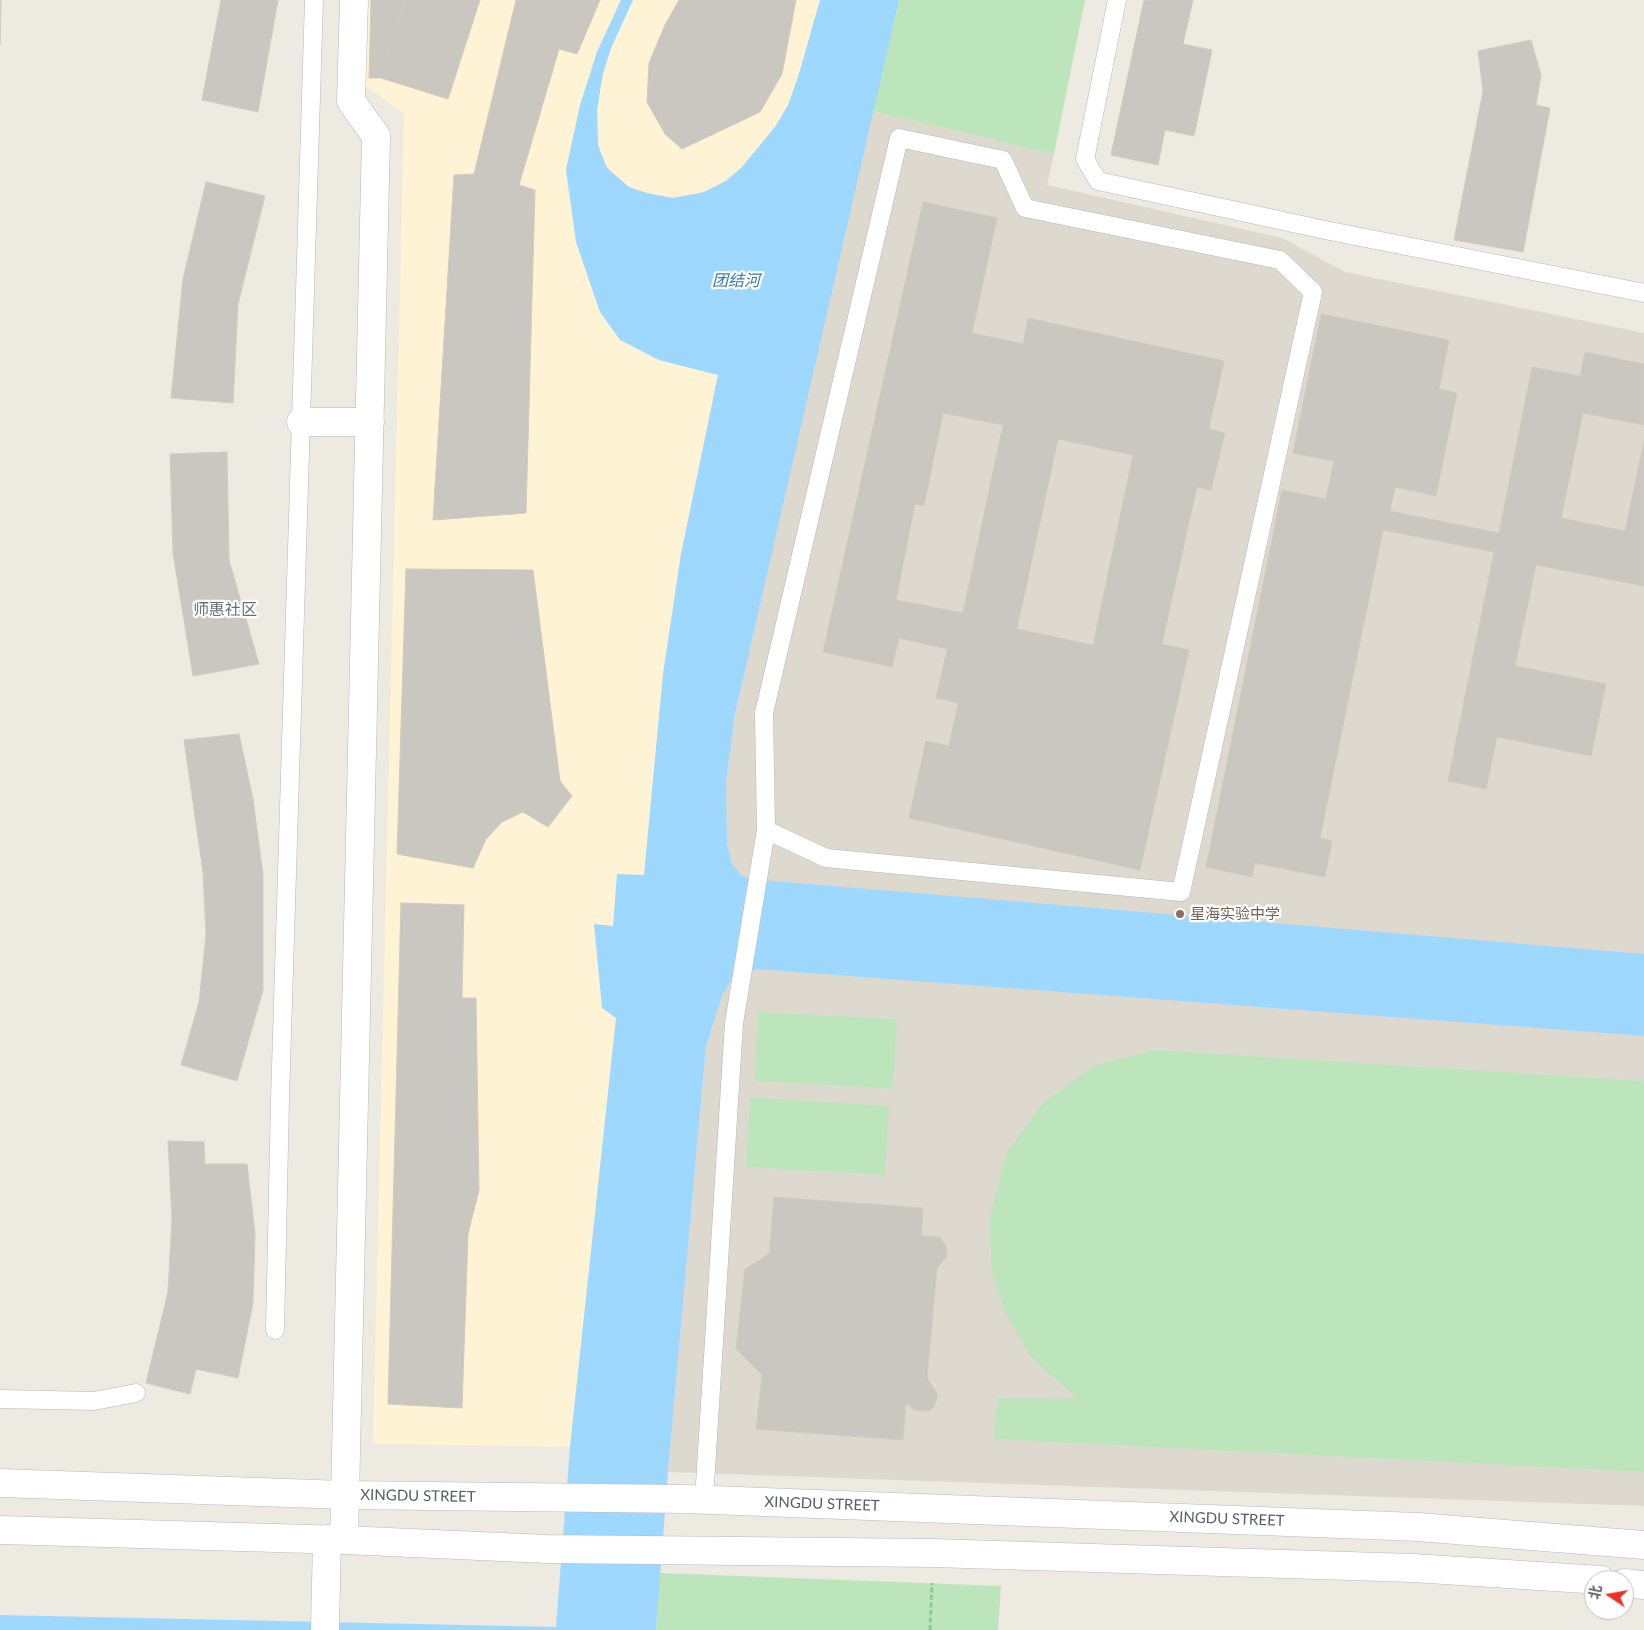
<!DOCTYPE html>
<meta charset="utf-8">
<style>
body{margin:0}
#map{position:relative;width:1644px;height:1630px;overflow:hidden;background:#edeae1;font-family:Lato,"Noto Sans SC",sans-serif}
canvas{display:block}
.north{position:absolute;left:1584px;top:1570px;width:50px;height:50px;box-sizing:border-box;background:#fff;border:1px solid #bdbfc0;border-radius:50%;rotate:282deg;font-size:14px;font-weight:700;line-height:20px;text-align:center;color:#595e62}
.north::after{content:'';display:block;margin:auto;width:18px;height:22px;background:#ec3128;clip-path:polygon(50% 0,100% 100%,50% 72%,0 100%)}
</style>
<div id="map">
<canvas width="1644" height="1630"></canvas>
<div class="north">北</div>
</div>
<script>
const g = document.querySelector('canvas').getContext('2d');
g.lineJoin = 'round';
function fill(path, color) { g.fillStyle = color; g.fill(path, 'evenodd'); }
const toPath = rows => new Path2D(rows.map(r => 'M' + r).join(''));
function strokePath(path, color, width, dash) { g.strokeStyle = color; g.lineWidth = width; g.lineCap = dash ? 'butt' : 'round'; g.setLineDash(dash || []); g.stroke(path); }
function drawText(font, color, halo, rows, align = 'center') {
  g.font = font + ' Lato,"Noto Sans SC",sans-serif'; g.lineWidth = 4.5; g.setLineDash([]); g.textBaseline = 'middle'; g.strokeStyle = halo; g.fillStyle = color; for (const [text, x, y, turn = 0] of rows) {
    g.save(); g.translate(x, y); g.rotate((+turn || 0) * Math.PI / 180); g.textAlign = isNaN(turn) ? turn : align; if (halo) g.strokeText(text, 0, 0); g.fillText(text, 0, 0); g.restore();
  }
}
const commercial = toPath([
 [362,0,621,0,597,52,580,105,566,170,576,242,659,360,718,375,681,554,663,674,644,875,613,926,594,925,616,1017,570,1447,373,1444,404,114,359,81],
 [633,0,820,0,799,77,788,105,775,127,741,168,713,189,684,197,664,197,647,193,629,187,614,176,601,157,597,130,599,92,611,48]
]);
const education = toPath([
 [872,111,1054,154,1047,185,1282,238,1345,272,1644,333,1644,1506,668,1472,706,1046,726,783,735,714]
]);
const green = toPath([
 [899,0,1085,0,1054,154,872,111],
 [758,1012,897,1019,893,1089,755,1081],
 [1156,1050,1644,1081,1644,1472,994,1439,998,1398,1078,1399,1031,1357,1005,1312,992,1272,989,1219,1007,1152,1043,1103,1095,1065],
 [750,1097,889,1106,885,1175,746,1167],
 [660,1573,1001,1586,998,1630,656,1630]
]);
const water = toPath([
 [621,0,633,0,611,48,603,73,597,110,598,145,607,168,629,187,647,193,673,198,704,192,726,181,741,168,775,127,788,105,798,77,820,0,899,0,735,714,726,783,727,844,732,864,741,875,749,879,1644,954,1644,1036,756,969,742,973,730,982,722,996,706,1046,668,1472,656,1630,0,1630,0,1615,556,1627,570,1447,616,1018,602,1008,594,924,613,926,617,874,644,875,663,674,681,554,718,375,659,360,620,340,600,312,576,242,566,170,580,105,597,52]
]);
const building = toPath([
 [0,0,1,0,0,45,0,0],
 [221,0,278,0,258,112,202,100,221,0],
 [371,0,405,0,381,78,369,78,371,0],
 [405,0,480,0,448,99,381,78,405,0],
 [516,0,600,0,577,54,559,49,519,185,535,190,526,513,433,520,454,175,474,174,516,0],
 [679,0,796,0,782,74,760,112,682,149,665,134,647,102,649,63,665,25,679,0],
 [1144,0,1193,0,1183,44,1212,50,1194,136,1165,130,1158,165,1111,155,1144,0],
 [1531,40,1541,75,1536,105,1550,108,1523,252,1454,240,1483,91,1478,51,1531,40],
 [206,182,265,196,238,304,233,403,171,398,183,279,206,182],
 [923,202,997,218,972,333,1023,344,1028,318,1224,361,1209,429,1225,433,1211,490,1197,487,1162,644,1189,650,1140,870,909,818,926,741,949,746,958,703,936,698,947,649,899,638,892,667,823,652,923,202],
 [943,413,1003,425,963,613,896,600,915,504,924,506,943,413],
 [1058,439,1133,455,1093,645,1017,629,1058,439],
 [1321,314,1449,340,1439,389,1457,393,1436,496,1395,487,1390,511,1499,533,1532,367,1580,376,1585,352,1644,364,1644,425,1583,413,1561,518,1625,531,1644,441,1644,586,1536,565,1515,666,1606,684,1591,756,1497,737,1486,789,1448,781,1494,552,1383,530,1320,838,1332,841,1325,877,1255,863,1252,877,1206,867,1282,490,1326,499,1334,461,1293,453,1321,314],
 [227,452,229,560,259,664,193,676,173,553,170,454,227,452],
 [406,569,533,570,560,781,572,796,548,827,523,812,502,822,486,839,473,868,397,854,406,569],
 [239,734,253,799,263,875,263,990,237,1081,181,1065,199,1002,206,935,203,872,184,740,239,734],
 [401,903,464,905,462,998,476,998,479,1190,468,1234,462,1408,388,1404,401,903],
 [168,1141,204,1142,205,1164,247,1164,255,1234,253,1303,238,1378,196,1369,190,1394,146,1383,168,1292,172,1218,168,1141],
 [774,1197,923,1208,921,1236,940,1237,946,1246,947,1256,937,1268,927,1378,938,1395,934,1407,928,1411,914,1410,906,1403,903,1440,756,1429,762,1375,736,1349,745,1269,769,1254,774,1197]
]);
const path = toPath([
 [930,1630,932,1583]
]);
const lane = toPath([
 [1117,0,1085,159,1098,181,1325,230,1644,293],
 [275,1330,280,1099,314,0],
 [0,1399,94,1401,136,1393],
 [704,1500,734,1023,766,830,764,713,899,138,1003,160,1025,208,1280,260,1313,292,1181,892,826,858,766,830]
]);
const street = toPath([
 [301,422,370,422],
 [344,1540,376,136,351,101,354,0],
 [325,1630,327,1539]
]);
const secondary = toPath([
 [0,1483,345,1495,685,1499,1418,1527,1644,1545],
 [0,1530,344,1540,547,1549,934,1553,1413,1568,1601,1580],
 [1624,1583,1644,1585]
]);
const markers = [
 [1180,914,5,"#8d6e63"]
];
const educationNames = [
 ["星海实验中学",1190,914]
];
const streetNames = [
 ["XINGDU STREET",418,1496,1],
 ["XINGDU STREET",822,1504,2],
 ["XINGDU STREET",1227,1519,2]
];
const waterNames = [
 ["团结河",736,281]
];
const neighbourhoodNames = [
 ["师惠社区",225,610]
];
fill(commercial, '#fef3d4');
fill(education, '#ddd9cf');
fill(green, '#bde5bc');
fill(water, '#9fd8ff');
fill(building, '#cac6c0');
strokePath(building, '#d2cbbf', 1);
strokePath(lane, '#b4b7bc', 19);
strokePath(street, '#b4b7bc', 29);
strokePath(secondary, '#b5b8be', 29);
strokePath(path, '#94c4a0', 3, [5, 2.5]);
strokePath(lane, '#fff', 18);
strokePath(street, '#fff', 28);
strokePath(secondary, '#fff', 28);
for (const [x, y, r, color] of markers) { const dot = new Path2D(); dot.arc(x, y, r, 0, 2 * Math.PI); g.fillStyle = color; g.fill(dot); strokePath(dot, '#fff', 2); }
drawText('15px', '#785e54', '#fff', educationNames, 'left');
drawText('15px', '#595e62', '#fff', streetNames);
drawText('italic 16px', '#3a78b2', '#fff', waterNames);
drawText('16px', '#6a7074', '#fff', neighbourhoodNames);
</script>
